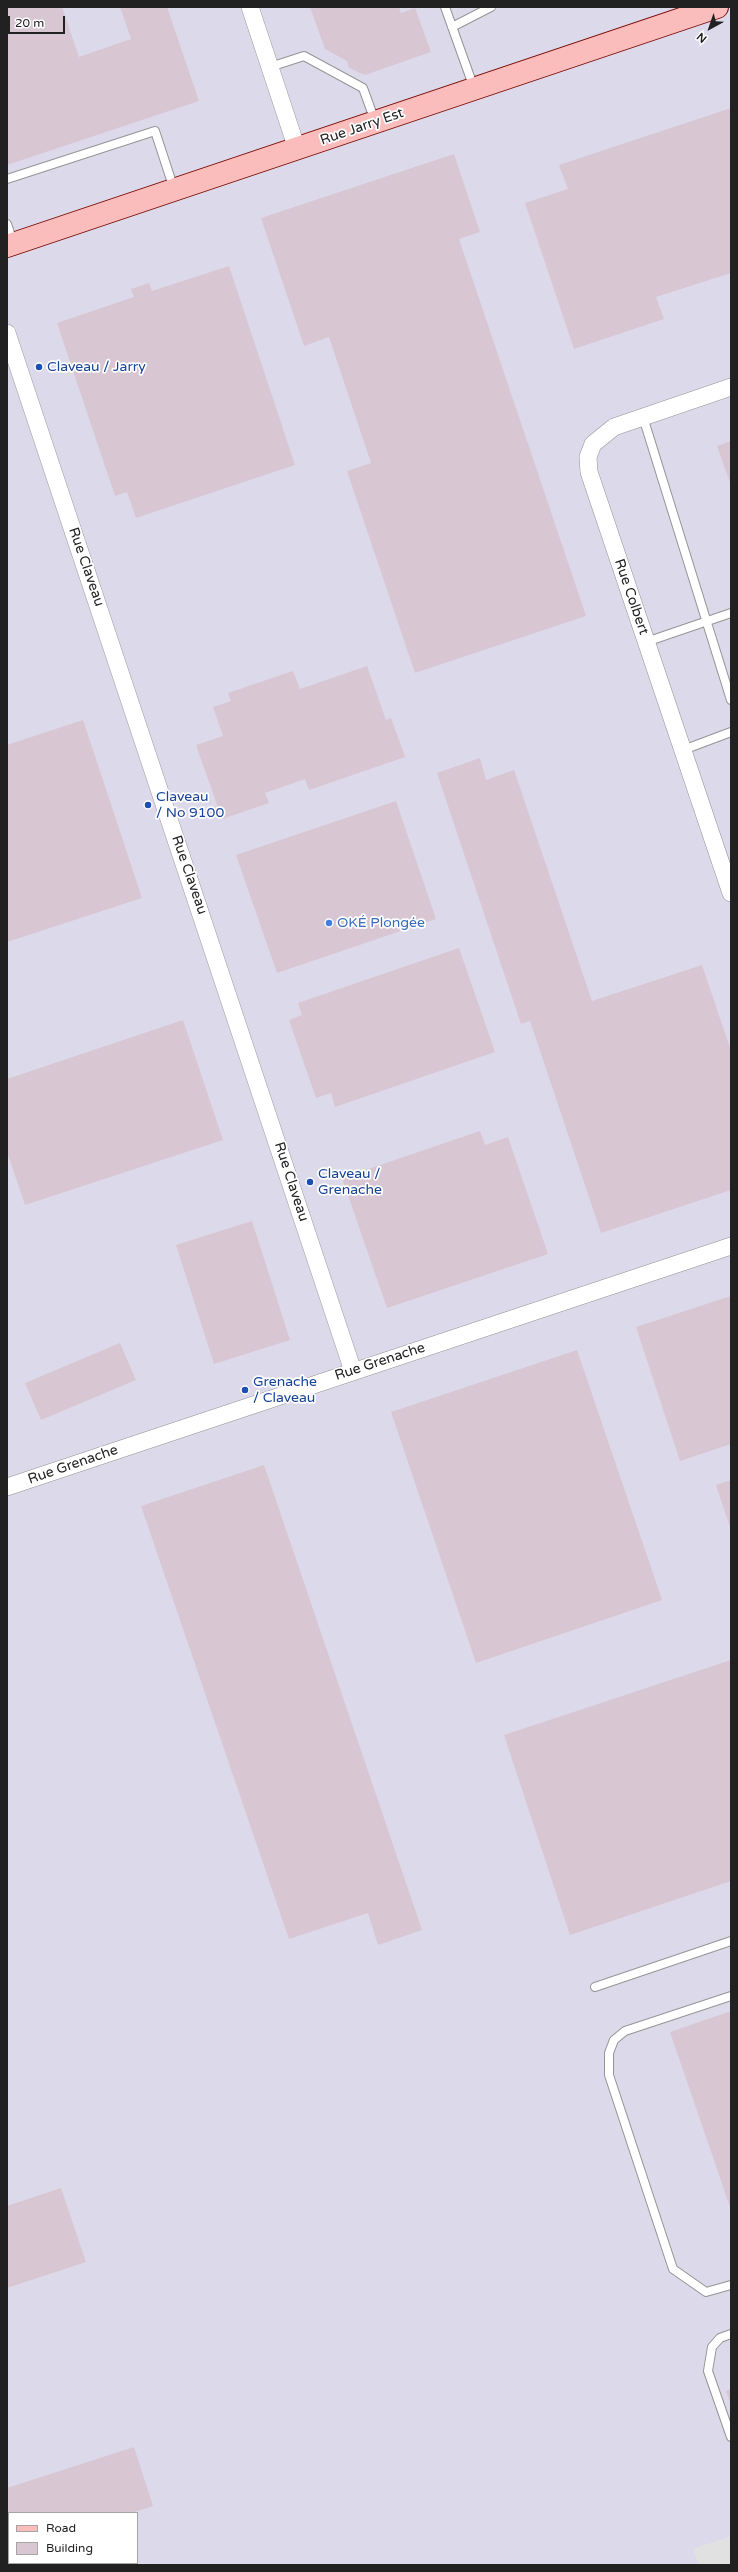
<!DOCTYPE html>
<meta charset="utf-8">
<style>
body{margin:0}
#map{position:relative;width:738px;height:2572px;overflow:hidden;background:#f1e7eb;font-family:"Varela Round",sans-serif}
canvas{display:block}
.frame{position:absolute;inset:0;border:8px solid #212121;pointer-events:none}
.legend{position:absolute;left:8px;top:2512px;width:130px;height:52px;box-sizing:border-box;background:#fff;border:1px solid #a6a6a6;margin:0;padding:5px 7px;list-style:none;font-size:12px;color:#212121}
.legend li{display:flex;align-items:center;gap:8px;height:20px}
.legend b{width:20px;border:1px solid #a6a6a6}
.north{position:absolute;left:690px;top:8px;width:40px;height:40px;-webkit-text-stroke:3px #fff;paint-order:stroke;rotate:220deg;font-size:11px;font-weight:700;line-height:16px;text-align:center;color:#212121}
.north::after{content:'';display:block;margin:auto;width:14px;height:18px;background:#212121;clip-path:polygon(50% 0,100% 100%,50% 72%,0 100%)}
.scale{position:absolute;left:8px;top:16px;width:57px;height:18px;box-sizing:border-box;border:2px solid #212121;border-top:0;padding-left:5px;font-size:12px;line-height:14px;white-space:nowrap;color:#212121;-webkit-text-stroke:3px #fff;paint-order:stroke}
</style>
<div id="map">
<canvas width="738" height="2572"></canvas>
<div class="frame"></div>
<ul class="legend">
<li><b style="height:5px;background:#fbbdbc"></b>Road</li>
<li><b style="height:11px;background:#d8c7d2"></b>Building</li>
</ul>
<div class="north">N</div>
<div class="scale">20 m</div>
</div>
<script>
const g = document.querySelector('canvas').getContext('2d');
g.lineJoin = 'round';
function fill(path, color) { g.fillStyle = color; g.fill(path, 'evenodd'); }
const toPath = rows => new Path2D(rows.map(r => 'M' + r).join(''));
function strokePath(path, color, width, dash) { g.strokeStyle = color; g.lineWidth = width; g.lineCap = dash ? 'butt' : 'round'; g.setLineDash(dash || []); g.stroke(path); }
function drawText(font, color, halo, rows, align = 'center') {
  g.font = font + ' "Varela Round",sans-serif'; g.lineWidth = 3.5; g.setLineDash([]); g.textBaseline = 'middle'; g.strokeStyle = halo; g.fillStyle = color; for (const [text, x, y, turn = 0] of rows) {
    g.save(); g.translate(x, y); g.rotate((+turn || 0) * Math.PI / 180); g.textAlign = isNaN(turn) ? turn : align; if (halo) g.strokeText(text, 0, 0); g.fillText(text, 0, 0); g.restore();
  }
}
const industrial = toPath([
 [7,7,731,7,731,2565,7,2565],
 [9,2513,137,2513,137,2563,9,2563]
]);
const parking = toPath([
 [731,2536,731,2565,699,2565,693,2549]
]);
const building = toPath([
 [7,7,62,7,79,57,131,39,120,7,167,7,199,101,7,165],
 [310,7,399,7,401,13,415,8,431,52,365,75,349,68,347,61,325,49],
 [731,108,731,273,656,297,664,319,574,349,525,203,568,189,559,165],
 [454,154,480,232,459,239,586,616,415,673,347,471,371,463,329,337,304,346,261,218],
 [229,266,295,465,136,518,127,492,115,496,57,323,134,297,131,289,149,283,152,291],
 [731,441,731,485,717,446],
 [367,666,386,720,391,718,405,757,309,790,305,779,265,793,269,803,222,819,196,745,223,736,213,707,231,701,228,693,293,671,300,689],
 [83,720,142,898,7,942,7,745],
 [480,758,486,780,514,770,592,1001,702,965,731,1051,731,1190,601,1233,530,1021,521,1024,437,773],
 [396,801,436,919,277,973,236,855],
 [459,948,495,1052,335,1107,331,1093,316,1098,289,1020,302,1015,298,1003],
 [183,1020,223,1140,25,1205,7,1152,7,1079],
 [480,1131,485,1145,508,1137,548,1254,387,1308,342,1178],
 [252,1221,290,1340,214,1364,176,1245],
 [731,1296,731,1444,680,1461,636,1327],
 [120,1343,136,1380,41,1420,25,1383],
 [577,1350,662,1600,476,1663,391,1412],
 [264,1465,422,1930,378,1945,368,1913,289,1939,141,1506],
 [731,1480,731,1530,716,1485],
 [731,1660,731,1881,570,1935,504,1735],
 [731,2011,731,2210,670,2032],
 [61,2188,86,2262,7,2288,7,2206],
 [731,2389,731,2405,726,2391],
 [134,2447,153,2506,131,2513,9,2513,9,2553,7,2554,7,2488]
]);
const lane = toPath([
 [445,7,474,88],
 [452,27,491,7],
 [270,67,304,56,363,88,375,121],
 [7,179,155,131,174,189],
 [7,224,13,242],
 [643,417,731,700],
 [646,642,731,613],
 [683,750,731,732],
 [595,1987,731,1941],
 [731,1996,625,2031,614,2040,609,2053,609,2075,673,2269,706,2292,731,2285],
 [731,2334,720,2338,712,2347,708,2371,731,2437]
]);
const street = toPath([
 [250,7,297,149],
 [7,333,353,1371],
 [731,387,614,427,593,444,588,457,589,472,731,893],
 [7,1487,731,1246]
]);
const secondary = toPath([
 [7,246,717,7]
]);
const markers = [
 [39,367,4,"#1a4fb4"],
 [148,805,4,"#1a4fb4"],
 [329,923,4,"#3f7fe0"],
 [310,1182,4,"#1a4fb4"],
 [245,1390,4,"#1a4fb4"]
];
const streetNames = [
 ["Rue Jarry Est",362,127,-19],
 ["Rue Claveau",86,567,71],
 ["Rue Colbert",631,597,71],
 ["Rue Claveau",189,875,71],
 ["Rue Claveau",291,1182,72],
 ["Rue Grenache",380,1362,-18],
 ["Rue Grenache",73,1465,-19]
];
const transitNames = [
 ["Claveau / Jarry",47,367],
 ["Claveau",156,797],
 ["/ No 9100",156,813],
 ["Claveau /",318,1174],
 ["Grenache",318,1190],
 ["Grenache",253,1382],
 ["/ Claveau",253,1398]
];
const shopNames = [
 ["OKÉ Plongée",337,923]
];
fill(industrial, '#dcd9ea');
fill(parking, '#e1e1e1');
fill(building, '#d8c7d2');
strokePath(lane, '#959595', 10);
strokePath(street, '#959595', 18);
strokePath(secondary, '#7c0b04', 24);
strokePath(lane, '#fff', 8);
strokePath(street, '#fff', 17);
strokePath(secondary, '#fbbdbc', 22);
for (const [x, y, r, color] of markers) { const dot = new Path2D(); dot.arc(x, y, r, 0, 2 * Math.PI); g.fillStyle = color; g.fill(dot); strokePath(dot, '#fff', 1.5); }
drawText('14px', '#212121', '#fff', streetNames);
drawText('14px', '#164399', '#fff', transitNames, 'left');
drawText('14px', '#366cbe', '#fff', shopNames, 'left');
</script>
